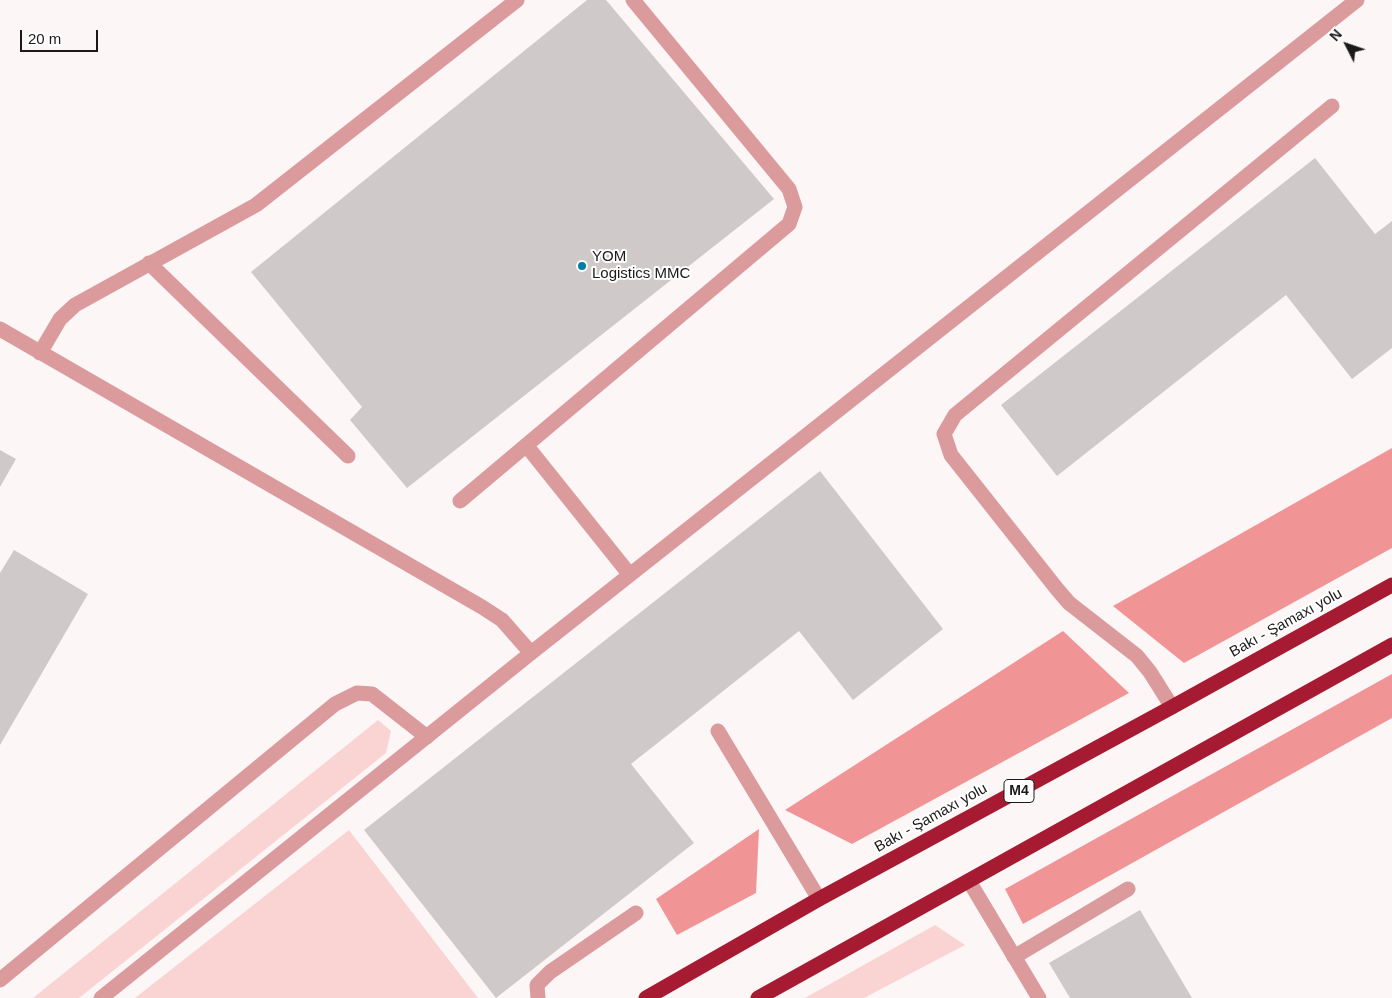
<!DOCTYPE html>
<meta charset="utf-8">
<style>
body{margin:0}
#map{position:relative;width:1392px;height:998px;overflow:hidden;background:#fcf6f6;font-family:Arial,sans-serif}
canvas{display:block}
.north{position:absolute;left:1322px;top:20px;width:50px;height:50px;-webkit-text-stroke:4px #fff;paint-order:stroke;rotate:311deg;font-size:14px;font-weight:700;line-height:20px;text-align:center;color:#1b1919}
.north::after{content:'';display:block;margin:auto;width:18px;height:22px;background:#1b1919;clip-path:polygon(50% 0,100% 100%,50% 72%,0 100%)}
.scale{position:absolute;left:20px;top:30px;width:78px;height:22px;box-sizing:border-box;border:2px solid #1b1919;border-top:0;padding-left:6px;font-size:15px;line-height:18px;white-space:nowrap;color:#1b1919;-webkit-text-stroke:4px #fff;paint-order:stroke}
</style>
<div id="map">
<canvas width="1392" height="998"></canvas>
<div class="north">N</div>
<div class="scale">20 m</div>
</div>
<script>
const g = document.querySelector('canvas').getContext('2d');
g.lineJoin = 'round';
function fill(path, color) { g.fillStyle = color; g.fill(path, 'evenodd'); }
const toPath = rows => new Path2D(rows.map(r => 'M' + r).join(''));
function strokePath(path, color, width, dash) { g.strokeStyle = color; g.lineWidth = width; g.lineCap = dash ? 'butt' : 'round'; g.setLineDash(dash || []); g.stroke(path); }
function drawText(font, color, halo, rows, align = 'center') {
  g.font = font + ' Arial,sans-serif'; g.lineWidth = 4; g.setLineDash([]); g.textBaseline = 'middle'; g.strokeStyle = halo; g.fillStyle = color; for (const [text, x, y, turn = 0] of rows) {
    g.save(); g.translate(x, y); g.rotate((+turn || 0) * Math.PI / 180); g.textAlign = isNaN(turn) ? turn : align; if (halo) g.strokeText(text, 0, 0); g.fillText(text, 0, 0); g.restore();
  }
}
const green = toPath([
 [378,720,391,731,386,753,79,998,33,998],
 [349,830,478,998,135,998],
 [935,925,965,945,864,998,805,998]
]);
const forest = toPath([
 [1392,448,1392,548,1184,663,1113,606],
 [1063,631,1129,693,852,844,785,810],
 [1392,674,1392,718,1023,924,1005,889],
 [759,829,756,893,677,935,656,899]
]);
const building = toPath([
 [587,0,606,0,774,199,407,488,350,420,362,407,251,272],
 [1315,158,1375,234,1392,221,1392,348,1352,379,1286,295,1057,476,1001,405],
 [0,450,16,459,0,487],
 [820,471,943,629,853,700,799,631,631,764,694,843,496,998,364,830],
 [14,550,88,594,0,745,0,573],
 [1140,910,1192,998,1070,998,1049,963]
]);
const minor = toPath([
 [149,263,348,456],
 [0,329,482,607,502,620,531,653],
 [40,353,60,319,75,305,256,205,517,0],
 [526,445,630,575],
 [460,501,789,224,795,207,789,189,633,0],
 [1172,707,1150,672,1137,656,1069,603,1057,589,951,455,944,434,955,415,1332,106],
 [718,731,819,899],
 [969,881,1039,998],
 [1014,957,1128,889],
 [0,980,335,704,357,693,372,694,427,737],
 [101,998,531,653,1357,0],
 [538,998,537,985,550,972,636,913]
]);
const highway = toPath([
 [646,998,819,899,1172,707,1392,585],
 [758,998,1392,645]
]);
const markers = [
 [582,266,5,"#037da4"]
];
const shields = [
 [1019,791,30]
];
const shieldNames = [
 ["M4",1019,791]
];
const poiNames = [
 ["YOM",592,257],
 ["Logistics MMC",592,274]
];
const streetNames = [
 ["Bakı - Şamaxı yolu",1286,623,-29],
 ["Bakı - Şamaxı yolu",931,818,-29]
];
fill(green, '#fad3d3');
fill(forest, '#f19496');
fill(building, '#cfcac9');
strokePath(minor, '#db9a9b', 15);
strokePath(highway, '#a61a32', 15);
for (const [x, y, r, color] of markers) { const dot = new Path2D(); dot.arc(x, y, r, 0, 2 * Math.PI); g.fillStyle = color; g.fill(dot); strokePath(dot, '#fff', 2); }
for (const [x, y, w] of shields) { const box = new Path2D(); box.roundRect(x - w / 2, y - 11.5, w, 23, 4); g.fillStyle = '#fff'; g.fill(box); strokePath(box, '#1b1919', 1); }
drawText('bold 14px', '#1b1919', null, shieldNames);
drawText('15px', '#1b1919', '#fff', poiNames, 'left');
drawText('15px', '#1b1919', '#fff', streetNames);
</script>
